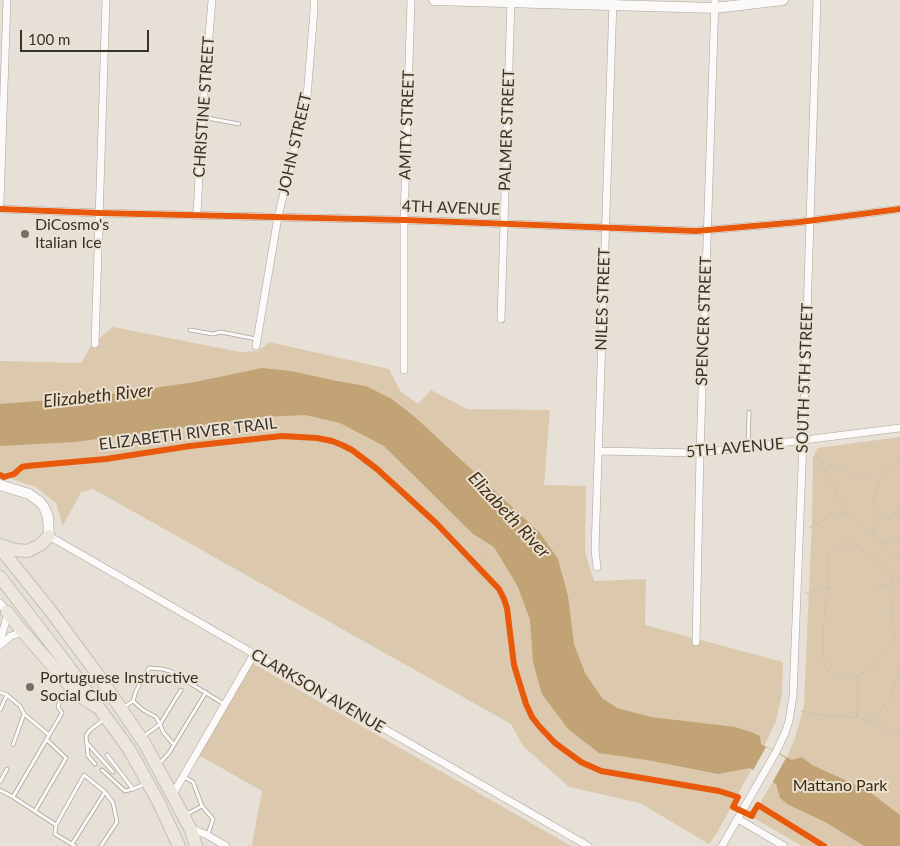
<!DOCTYPE html>
<style>
body{margin:0}
#map{position:relative;width:900px;height:846px;overflow:hidden;background:#e6e0d7;font-family:Lato,sans-serif}
canvas{display:block}
.scale{position:absolute;left:20px;top:30px;width:129px;height:22px;box-sizing:border-box;border:2px solid #36322c;border-top:0;padding-left:6px;font-size:15px;line-height:18px;white-space:nowrap;color:#36322c;-webkit-text-stroke:4px #ece1d1;paint-order:stroke}
</style>
<div id="map">
<canvas width="900" height="846"></canvas>
<div class="scale">100 m</div>
</div>
<script>
const g = document.querySelector('canvas').getContext('2d');
g.lineJoin = 'round';
function fill(path, color) { g.fillStyle = color; g.fill(path, 'evenodd'); }
const toPath = rows => new Path2D(rows.map(r => 'M' + r).join(''));
function strokePath(path, color, width, dash) { g.strokeStyle = color; g.lineWidth = width; g.lineCap = dash ? 'butt' : 'round'; g.setLineDash(dash || []); g.stroke(path); }
function drawText(font, color, halo, rows, align = 'center') {
  g.font = font + ' Lato,sans-serif'; g.lineWidth = 4; g.setLineDash([]); g.textBaseline = 'middle'; g.strokeStyle = halo; g.fillStyle = color; for (const [text, x, y, turn = 0] of rows) {
    g.save(); g.translate(x, y); g.rotate((+turn || 0) * Math.PI / 180); g.textAlign = isNaN(turn) ? turn : align; if (halo) g.strokeText(text, 0, 0); g.fillText(text, 0, 0); g.restore();
  }
}
const green = toPath([
 [113,327,240,352,258,351,269,342,389,369,400,391,418,404,431,390,467,409,550,410,544,485,586,486,585,552,594,581,646,579,645,625,783,662,782,694,776,721,764,746,717,833,709,844,640,803,569,787,523,746,511,724,93,489,81,492,63,526,56,503,36,487,0,475,0,361,81,363,92,344],
 [900,437,900,846,802,846,752,817,787,757,795,738,804,706,812,519,813,457,816,453,817,448],
 [252,663,571,846,253,846,252,845,262,791,197,754]
]);
const water = toPath([
 [262,368,291,371,337,381,366,386,392,399,415,417,540,533,558,559,568,596,574,644,585,673,602,698,617,708,651,717,735,727,751,732,760,736,761,744,792,760,802,757,812,765,867,790,900,815,900,846,864,846,827,823,787,804,780,798,776,784,750,768,718,774,647,760,599,753,568,729,542,694,533,662,530,620,518,587,494,547,473,534,384,446,340,423,305,415,261,417,75,442,0,446,0,404,91,397,195,382]
]);
const pier = toPath([
 [766,747,786,758,772,783,752,772]
]);
const path = toPath([
 [814,451,848,514,874,538,890,550,900,560],
 [900,460,892,464,885,471,874,496,874,509,876,513,884,517,889,518,895,514,900,509],
 [820,462,880,482],
 [809,528,823,521,830,514,847,514],
 [872,535,881,516],
 [881,542,893,542,900,540],
 [847,543,856,545,871,557,888,571,894,584,892,623,895,631,895,637,879,660,869,671,847,678,836,676,828,671,824,662,823,651,824,620,828,582,828,557,831,550,839,545,847,543],
 [474,562,489,550],
 [875,587,900,583],
 [806,593,816,590,831,588],
 [801,711,822,715,859,718,871,722,900,736],
 [857,717,858,676],
 [865,719,880,712,889,699,900,671]
]);
const lane = toPath([
 [202,117,239,124],
 [190,330,213,334,221,332,256,339],
 [748,448,749,412],
 [0,692,7,695,20,706,24,714,49,735],
 [133,701,143,710,156,717,160,724,163,732,174,745],
 [124,707,133,701,136,691,149,668,162,669,170,671,224,704],
 [0,710,7,695],
 [144,736,160,724,181,690],
 [87,743,113,772],
 [13,745,24,714],
 [107,755,133,789],
 [95,764,88,756,86,736,89,731,103,720],
 [159,764,169,753,206,692],
 [102,770,125,791,133,789,145,784],
 [184,777,193,782,202,806,213,819,208,834],
 [0,782,7,769],
 [0,790,13,797,62,713,58,707,60,700,63,695,69,691],
 [13,797,56,825,55,834,75,846],
 [35,811,66,758,46,739],
 [187,814,202,806],
 [56,825,84,775,105,792,113,803,117,822,101,846],
 [72,844,105,792]
]);
const street = toPath([
 [0,203,7,0],
 [0,209,99,213,404,220,696,231,800,222,900,209],
 [197,215,202,117,212,0],
 [501,319,511,0],
 [95,344,106,0],
 [256,346,278,217,307,97,314,10,314,0],
 [404,370,404,220,411,0],
 [599,451,700,453,900,428],
 [49,536,588,846],
 [597,567,595,550,613,0],
 [0,603,7,612,7,617,0,641],
 [696,642,700,453,715,0],
 [0,645,11,636,23,632],
 [173,794,254,654],
 [738,819,784,846],
 [190,828,207,835,226,846],
 [722,846,776,752,785,733,789,721,793,696,803,441,817,0]
]);
const secondary = toPath([
 [434,0,715,8,783,0],
 [0,485,29,494,40,502,44,507,48,517,49,536]
]);
const highway = toPath([
 [0,545,15,550,28,551,40,545,49,536],
 [0,548,50,610,98,675,145,744,190,828,196,846],
 [0,577,69,667,129,749,158,801,179,846],
 [7,612,23,632,77,694,95,706]
]);
const cycleway = toPath([
 [0,209,99,213,404,220,696,231,800,222,900,209],
 [0,475,4,477,14,474,22,467,27,466,106,459,190,446,282,436,317,438,332,441,342,445,352,450,377,469,436,523,499,589,504,599,507,608,514,665,526,704,532,717,539,726,555,743,581,762,601,771,719,791,738,797,733,807,752,816,753,813,758,805,824,846]
]);
const markers = [
 [25,234,5,"#746f68"],
 [30,687,5,"#746f68"]
];
const streetNames = [
 ["CHRISTINE STREET",204,107,-86],
 ["AMITY STREET",407,125,-88],
 ["PALMER STREET",507,130,-88],
 ["JOHN STREET",295,144,-77],
 ["4TH AVENUE",451,208,2],
 ["NILES STREET",603,299,-88],
 ["SPENCER STREET",704,321,-88],
 ["SOUTH 5TH STREET",805,378,-88],
 ["ELIZABETH RIVER TRAIL",188,434,-7],
 ["5TH AVENUE",735,448,-5],
 ["CLARKSON AVENUE",318,691,30]
];
const poiNames = [
 ["DiCosmo's",35,225],
 ["Italian Ice",35,243],
 ["Portuguese Instructive",40,678],
 ["Social Club",40,696]
];
const parkNames = [
 ["Mattano Park",840,786]
];
const waterNames = [
 ["Elizabeth River",98,396,-6],
 ["Elizabeth River",509,515,47]
];
fill(green, '#dcc9ad');
fill(water, '#c1a375');
fill(pier, '#e6e0d7');
strokePath(lane, '#a8a49d', 4.5);
strokePath(street, '#a8a49d', 8);
strokePath(secondary, '#a8a49d', 11);
strokePath(highway, '#c3bfbb', 14);
strokePath(path, '#c3c1bc', 1, [5, 2.5]);
strokePath(lane, '#fbfaf9', 3);
strokePath(street, '#fbfaf9', 7);
strokePath(secondary, '#fbfaf9', 10);
strokePath(highway, '#ece6dc', 12);
strokePath(cycleway, '#e8590c', 6);
for (const [x, y, r, color] of markers) { const dot = new Path2D(); dot.arc(x, y, r, 0, 2 * Math.PI); g.fillStyle = color; g.fill(dot); strokePath(dot, '#ece1d1', 2); }
drawText('16px', '#36322c', '#ece1d1', streetNames);
drawText('16px', '#36322c', '#ece1d1', poiNames, 'left');
drawText('16px', '#3d2b0f', '#ece1d1', parkNames);
drawText('italic 18px', '#433115', '#ece1d1', waterNames);
</script>
